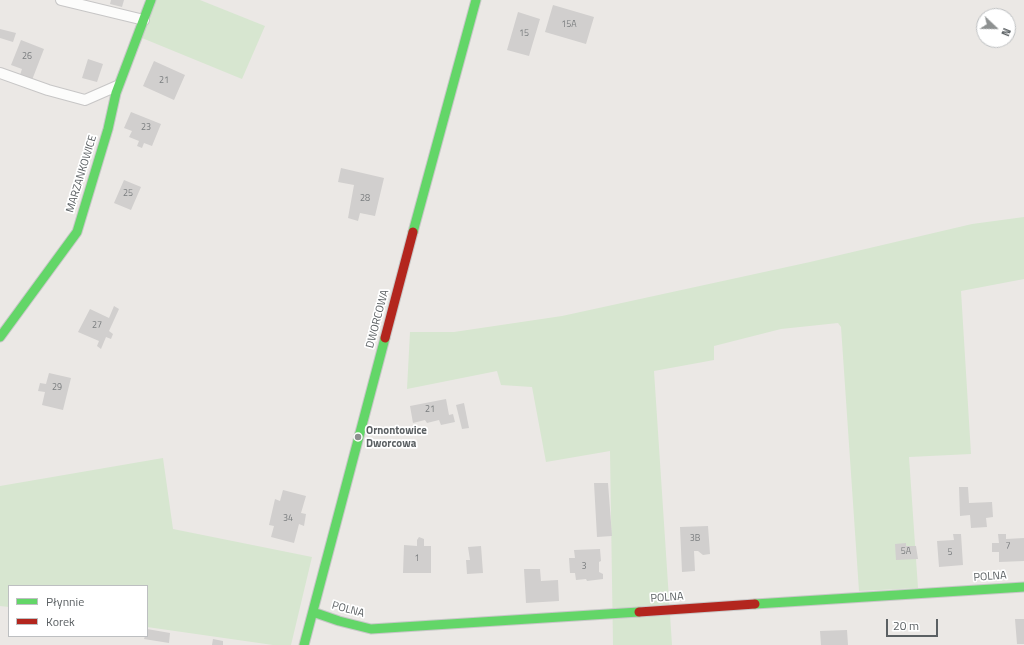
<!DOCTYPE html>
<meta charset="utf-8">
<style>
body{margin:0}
#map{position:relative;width:1024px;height:645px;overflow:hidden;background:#ebe8e5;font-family:"Titillium Web",sans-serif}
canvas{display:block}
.legend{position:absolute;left:8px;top:585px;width:140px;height:52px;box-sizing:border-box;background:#fff;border:1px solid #bdbfc1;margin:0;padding:5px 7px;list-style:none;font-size:12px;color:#5b6063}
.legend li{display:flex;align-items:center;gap:8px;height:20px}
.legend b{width:20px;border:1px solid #bdbfc1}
.north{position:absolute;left:976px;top:8px;width:40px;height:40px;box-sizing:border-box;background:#fff;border:1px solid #bdbfc1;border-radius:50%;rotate:112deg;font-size:11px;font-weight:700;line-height:16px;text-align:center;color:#5b6063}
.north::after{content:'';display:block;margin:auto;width:14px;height:18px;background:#8d9090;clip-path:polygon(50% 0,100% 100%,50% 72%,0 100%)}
.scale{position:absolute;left:886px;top:619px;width:52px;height:18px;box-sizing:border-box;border:2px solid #5b6063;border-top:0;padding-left:5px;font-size:12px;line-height:14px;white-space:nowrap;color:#5b6063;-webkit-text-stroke:3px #fff;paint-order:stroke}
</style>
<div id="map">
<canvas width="1024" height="645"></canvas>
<ul class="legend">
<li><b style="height:5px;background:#63d668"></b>Płynnie</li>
<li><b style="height:5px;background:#b3261e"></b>Korek</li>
</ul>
<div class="north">N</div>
<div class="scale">20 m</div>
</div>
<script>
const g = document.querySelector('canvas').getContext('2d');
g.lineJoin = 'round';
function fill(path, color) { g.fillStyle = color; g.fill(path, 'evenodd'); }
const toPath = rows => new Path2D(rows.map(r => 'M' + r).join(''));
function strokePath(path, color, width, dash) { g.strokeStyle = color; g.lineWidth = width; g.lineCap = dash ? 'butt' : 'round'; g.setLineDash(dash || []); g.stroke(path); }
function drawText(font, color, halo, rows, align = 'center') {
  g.font = font + ' "Titillium Web",sans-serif'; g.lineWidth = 3.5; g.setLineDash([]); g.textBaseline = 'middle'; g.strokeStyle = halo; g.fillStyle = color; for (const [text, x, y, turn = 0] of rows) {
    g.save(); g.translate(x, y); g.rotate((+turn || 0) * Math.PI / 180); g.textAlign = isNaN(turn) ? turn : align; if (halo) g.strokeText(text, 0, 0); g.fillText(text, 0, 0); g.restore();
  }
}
const green = toPath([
 [155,0,200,0,265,26,242,79,142,38],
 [1024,217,1024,279,961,291,971,454,909,457,918,588,859,591,841,327,838,323,781,329,714,346,714,360,654,371,672,645,613,645,610,451,546,462,532,387,501,385,497,371,407,389,410,332,454,332,562,316,810,262,972,224],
 [163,458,173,529,312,557,291,645,273,645,147,627,147,586,9,586,9,607,0,606,0,486]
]);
const building = toPath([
 [111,0,124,0,122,7,110,4],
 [553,5,594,17,586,44,545,32],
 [518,12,540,19,529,56,507,50],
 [0,29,16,33,13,42,0,38],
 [21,40,44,49,32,80,20,75,22,69,11,65],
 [88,59,103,64,97,82,82,78],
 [154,61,185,75,174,100,143,86],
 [131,112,161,124,152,146,144,143,142,148,137,146,139,141,129,137,132,131,124,128],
 [341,168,384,178,375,216,360,213,358,221,348,218,354,185,338,182],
 [124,180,141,187,131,210,114,203],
 [114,306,119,309,109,331,113,334,111,339,106,337,101,349,97,346,99,341,78,332,90,309,109,318],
 [49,373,71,378,63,410,42,405,45,392,38,391,40,383,46,384],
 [446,399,449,415,453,414,455,422,441,425,439,420,427,423,425,420,413,423,410,406],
 [464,403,469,428,462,429,456,405],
 [594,483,608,483,612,536,597,537],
 [959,487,968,487,969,503,992,502,993,517,986,518,987,527,971,528,970,515,960,516],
 [283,490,306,496,301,513,306,514,304,526,299,524,294,543,271,537,274,526,269,525,275,499,280,501],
 [708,526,710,554,703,555,698,551,694,551,695,571,682,572,680,527],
 [953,534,961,534,963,565,939,567,937,541,954,540],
 [998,534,1006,534,1006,539,1024,538,1024,561,999,562,999,552,992,552,992,543,999,543],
 [419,537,424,539,424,546,431,546,431,573,403,573,404,545,417,546,417,540],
 [906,543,906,546,916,546,918,559,896,560,895,544],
 [481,546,483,573,467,574,466,560,470,560,468,547],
 [600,549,601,561,599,562,599,572,603,574,603,579,587,581,586,579,576,580,575,573,570,573,569,558,575,558,574,550],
 [524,569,540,569,541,581,558,580,559,601,526,603],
 [1015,619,1024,619,1024,644,1017,644],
 [147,629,170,633,169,643,144,639,145,636,147,636],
 [847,630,848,645,821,645,820,631],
 [213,639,223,641,223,645,212,645]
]);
const lane = toPath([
 [61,0,144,20],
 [0,73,48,90,85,100,117,86]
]);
const fast = toPath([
 [413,232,476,0],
 [0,337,77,232,108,129,116,93,151,0],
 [755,604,1024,587],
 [313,612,339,621,371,629,639,612],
 [304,645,385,338]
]);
const jam = toPath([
 [385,338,413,232],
 [639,612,755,604]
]);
const markers = [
 [358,437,4,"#8d9090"]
];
const numberNames = [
 ["15A",569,25],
 ["15",524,34],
 ["26",27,57],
 ["21",164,81],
 ["23",146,128],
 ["25",128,194],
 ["28",365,199],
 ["27",97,326],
 ["29",57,388],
 ["21",430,410],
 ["34",288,519],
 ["3B",695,539],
 ["7",1008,547],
 ["5A",906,552],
 ["5",950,553],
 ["1",417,559],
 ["3",584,567]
];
const streetNames = [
 ["MARZANKOWICE",82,174,-73],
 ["DWORCOWA",378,319,-75],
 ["POLNA",990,577,-4],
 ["POLNA",667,598,-4],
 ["POLNA",348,610,15]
];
const poiNames = [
 ["Ornontowice",366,431],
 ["Dworcowa",366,444]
];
fill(green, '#d7e6d0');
fill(building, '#d1cfce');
strokePath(lane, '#c7c6c6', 12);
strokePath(fast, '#c7c7c7', 11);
strokePath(jam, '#c7c7c7', 11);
strokePath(lane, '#fcfcfb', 10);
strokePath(fast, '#63d668', 9);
strokePath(jam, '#b3261e', 9);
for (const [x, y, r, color] of markers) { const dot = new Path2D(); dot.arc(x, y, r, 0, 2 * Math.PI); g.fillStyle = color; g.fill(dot); strokePath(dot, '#fff', 1.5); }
drawText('9px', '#7a7d7f', null, numberNames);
drawText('11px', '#5b6063', '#fff', streetNames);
drawText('bold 11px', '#5b6063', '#fff', poiNames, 'left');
</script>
